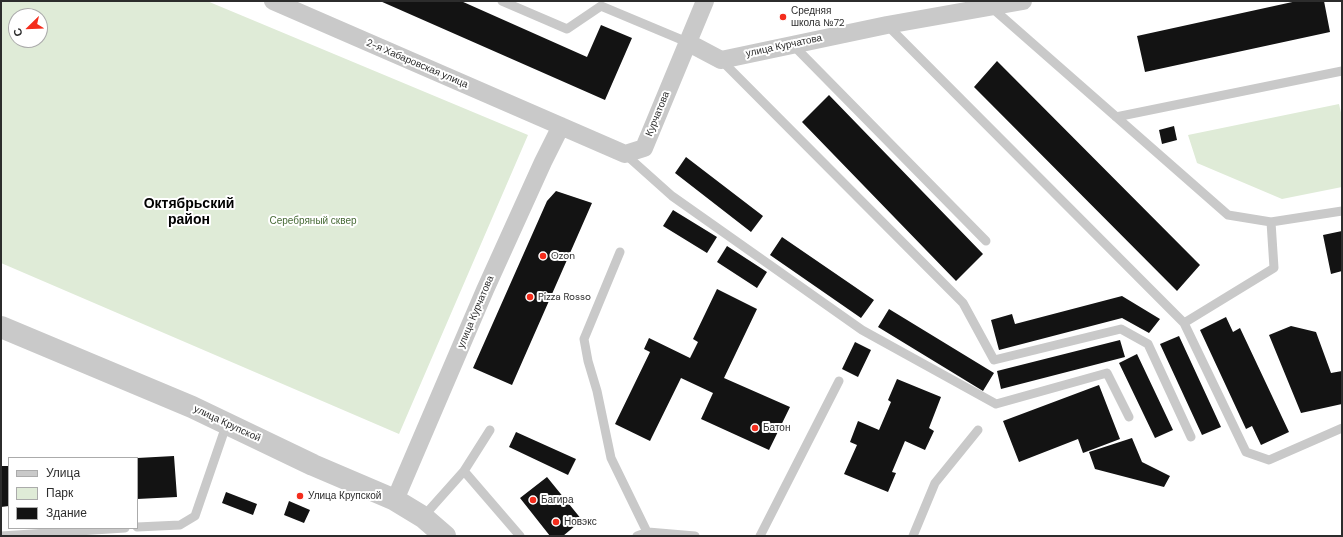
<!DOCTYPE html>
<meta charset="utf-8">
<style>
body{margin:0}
#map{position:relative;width:1343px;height:537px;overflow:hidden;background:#fff;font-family:"DM Sans",sans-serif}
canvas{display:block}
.frame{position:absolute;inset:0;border:2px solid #2c2c2c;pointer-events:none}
.legend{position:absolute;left:8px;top:457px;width:130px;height:72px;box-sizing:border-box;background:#fff;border:1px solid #ababab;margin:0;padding:5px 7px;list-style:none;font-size:12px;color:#2c2c2c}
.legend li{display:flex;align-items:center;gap:8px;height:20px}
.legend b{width:20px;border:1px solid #ababab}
.north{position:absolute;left:8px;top:8px;width:40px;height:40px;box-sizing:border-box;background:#fff;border:1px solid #ababab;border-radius:50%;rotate:247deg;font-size:11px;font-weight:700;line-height:16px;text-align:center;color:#2c2c2c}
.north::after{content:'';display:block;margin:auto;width:14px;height:18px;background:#f42c1c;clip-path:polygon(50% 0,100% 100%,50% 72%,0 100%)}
</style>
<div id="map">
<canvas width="1343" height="537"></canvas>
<div class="frame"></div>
<ul class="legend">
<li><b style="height:5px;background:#c9c9c9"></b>Улица</li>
<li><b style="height:11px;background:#dfebd7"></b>Парк</li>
<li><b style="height:11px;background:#131313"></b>Здание</li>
</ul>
<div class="north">С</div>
</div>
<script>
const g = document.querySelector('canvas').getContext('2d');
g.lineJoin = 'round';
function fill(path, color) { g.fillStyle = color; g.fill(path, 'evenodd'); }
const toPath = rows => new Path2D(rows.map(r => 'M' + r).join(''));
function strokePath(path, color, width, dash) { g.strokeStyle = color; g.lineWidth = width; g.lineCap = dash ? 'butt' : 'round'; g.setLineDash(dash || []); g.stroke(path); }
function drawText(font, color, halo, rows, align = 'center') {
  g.font = font + ' "DM Sans",sans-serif'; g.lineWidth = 4; g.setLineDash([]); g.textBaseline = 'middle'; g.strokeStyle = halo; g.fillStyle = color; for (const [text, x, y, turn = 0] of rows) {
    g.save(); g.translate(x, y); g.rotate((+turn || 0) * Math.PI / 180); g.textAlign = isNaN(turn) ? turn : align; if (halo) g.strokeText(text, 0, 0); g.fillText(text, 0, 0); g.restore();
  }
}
const green = toPath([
 [1,1,207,1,528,135,399,434,1,263],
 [16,16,40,16,40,40,16,40],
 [1339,104,1342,117,1342,187,1282,199,1197,163,1188,135]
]);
const building = toPath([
 [380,1,461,1,587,57,601,25,632,38,605,100],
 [1297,1,1324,1,1330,32,1145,72,1137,36],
 [997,61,1200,265,1177,291,974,87],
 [829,95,983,254,956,281,802,122],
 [1174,126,1177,140,1162,144,1159,130],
 [686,157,763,216,751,232,675,173],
 [556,191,592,203,512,385,473,368,547,201],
 [673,210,717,237,707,253,663,226],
 [1342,231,1342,271,1331,274,1323,235],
 [782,237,874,300,861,318,770,255],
 [727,246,767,272,757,288,717,262],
 [717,289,757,309,724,378,790,407,769,450,701,419,713,393,681,378,650,441,615,424,650,352,644,349,649,338,690,358,698,342,693,339],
 [1122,296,1160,319,1149,333,1122,318,999,350,991,320,1012,314,1015,324],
 [889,309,994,373,983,391,878,327],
 [1226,317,1233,332,1240,328,1289,432,1261,445,1252,426,1246,429,1200,330],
 [1291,326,1316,332,1331,373,1342,371,1342,404,1301,413,1269,335],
 [1179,336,1221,427,1202,435,1160,344],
 [1120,340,1125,357,1001,389,997,371],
 [855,342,871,350,858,377,842,369],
 [1137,354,1173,430,1155,438,1119,363],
 [897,379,941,397,929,428,934,431,925,450,905,441,892,472,896,473,888,492,844,474,857,445,850,442,858,421,879,430,891,402,888,400],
 [1099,385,1120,439,1083,453,1078,439,1019,462,1003,421],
 [516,432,576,459,568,475,509,447],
 [1132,438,1142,462,1170,476,1164,487,1095,469,1089,452],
 [174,456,177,497,137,499,137,458],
 [1,466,9,466,9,506,1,507],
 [547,477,582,520,563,536,550,536,520,498],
 [226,492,257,504,253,515,222,503],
 [289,501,310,510,304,523,284,515]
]);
const service = toPath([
 [502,1,567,29,601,6,687,42],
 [991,7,1228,215,1271,222,1342,211],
 [887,25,1184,323,1274,268,1271,222],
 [793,45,986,241],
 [721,60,963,303,994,360,1121,329,1148,344,1191,437],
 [1116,117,1342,71],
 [625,154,672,196,862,330,996,404,1107,373,1129,417],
 [620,252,584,339,588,361,597,391,611,458,649,536],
 [1184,323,1246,452,1269,460,1342,428],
 [464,471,520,536],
 [423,517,464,471,490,430],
 [137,527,180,525,195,516,227,423],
 [1,536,125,528],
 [637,536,648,532,695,536],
 [760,536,839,381],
 [913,536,935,483,978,430]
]);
const minor = toPath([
 [273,1,625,154,644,148,705,1],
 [687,42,721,60,887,25,1023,1],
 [395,500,485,290,543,162,561,126]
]);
const tertiary = toPath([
 [1,327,192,407,313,465,395,500,423,517,445,536]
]);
const markers = [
 [783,17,4,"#f42c1c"],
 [543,256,4,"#f42c1c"],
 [530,297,4,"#f42c1c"],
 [755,428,4,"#f42c1c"],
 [300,496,4,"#f42c1c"],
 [533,500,4,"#f42c1c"],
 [556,522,4,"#f42c1c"]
];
const poiNames = [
 ["Средняя",791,11],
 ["школа №72",791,23],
 ["Ozon",551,256],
 ["Pizza Rosso",538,297],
 ["Батон",763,428],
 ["Улица Крупской",308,496],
 ["Багира",541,500],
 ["Новэкс",564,522]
];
const streetNames = [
 ["улица Курчатова",784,46,-12],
 ["2-я Хабаровская улица",417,64,23],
 ["Курчатова",658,114,-68],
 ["улица Курчатова",476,312,-67],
 ["улица Крупской",227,424,25]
];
const parkNames = [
 ["Серебряный сквер",313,221]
];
const districtNames = [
 ["Октябрьский",189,204],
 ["район",189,220]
];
fill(green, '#dfebd7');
fill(building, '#131313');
strokePath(service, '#c9c9c9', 9);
strokePath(minor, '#c9c9c9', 18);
strokePath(tertiary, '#c9c9c9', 22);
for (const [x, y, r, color] of markers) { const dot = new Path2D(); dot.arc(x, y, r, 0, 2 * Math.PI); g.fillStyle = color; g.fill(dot); strokePath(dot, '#fff', 1.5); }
drawText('10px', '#2c2c2c', '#fff', poiNames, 'left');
drawText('10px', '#2c2c2c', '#fff', streetNames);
drawText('10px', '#476a36', '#fff', parkNames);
drawText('bold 14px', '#000', '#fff', districtNames);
</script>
